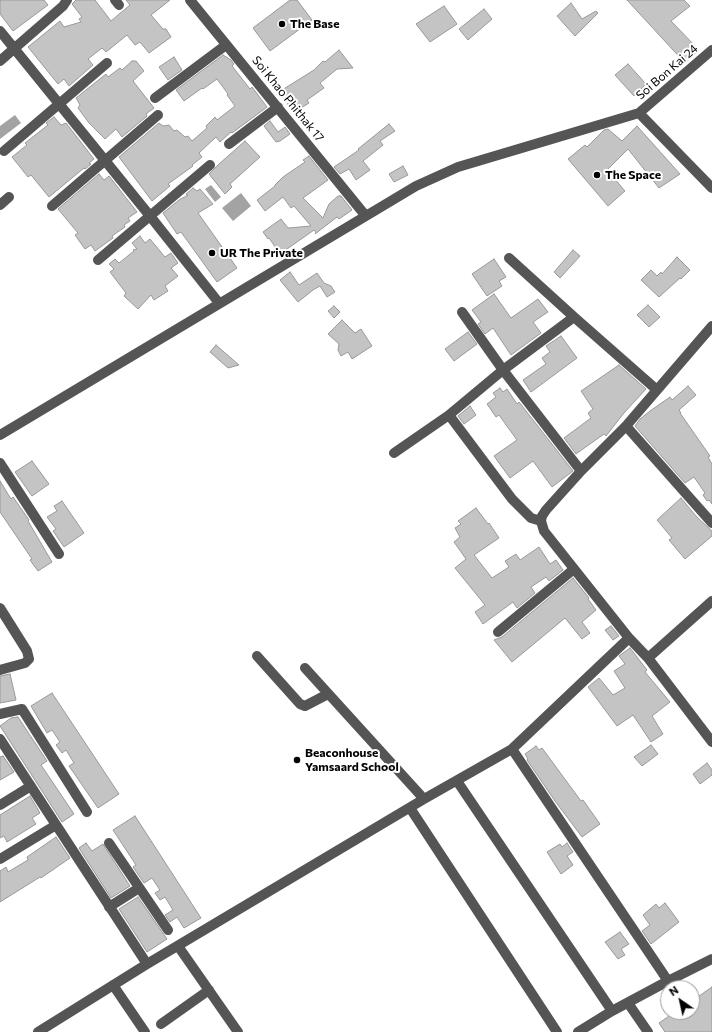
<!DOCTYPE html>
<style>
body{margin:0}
#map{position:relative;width:712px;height:1032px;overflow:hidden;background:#fff;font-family:Commissioner,sans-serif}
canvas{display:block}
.north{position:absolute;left:660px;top:980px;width:40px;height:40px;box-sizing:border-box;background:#fff;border:1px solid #999;border-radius:50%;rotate:326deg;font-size:11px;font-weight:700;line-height:16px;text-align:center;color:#000}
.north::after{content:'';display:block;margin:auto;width:14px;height:18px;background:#000;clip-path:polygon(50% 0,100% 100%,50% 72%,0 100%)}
</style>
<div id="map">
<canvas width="712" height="1032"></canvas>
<div class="north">N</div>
</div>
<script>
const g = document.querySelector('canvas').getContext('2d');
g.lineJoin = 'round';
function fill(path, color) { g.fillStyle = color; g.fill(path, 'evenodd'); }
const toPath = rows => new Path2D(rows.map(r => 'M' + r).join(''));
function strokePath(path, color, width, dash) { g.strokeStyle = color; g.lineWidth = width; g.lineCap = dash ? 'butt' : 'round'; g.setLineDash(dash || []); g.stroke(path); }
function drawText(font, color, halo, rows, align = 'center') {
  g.font = font + ' Commissioner,sans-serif'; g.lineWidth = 4; g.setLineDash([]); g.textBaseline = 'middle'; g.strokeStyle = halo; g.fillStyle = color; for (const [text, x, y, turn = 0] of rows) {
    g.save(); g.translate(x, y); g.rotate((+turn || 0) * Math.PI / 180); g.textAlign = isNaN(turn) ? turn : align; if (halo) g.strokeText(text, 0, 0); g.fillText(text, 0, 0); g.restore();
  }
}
const water = toPath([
 [15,115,21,123,0,139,0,126],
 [211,185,221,197,215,202,205,189],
 [241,193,251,206,233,221,222,208]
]);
const building = toPath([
 [0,0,44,0,48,5,13,31,0,14,0,0],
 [76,0,95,0,111,21,130,5,126,0,170,0,151,15,163,29,166,29,171,37,149,53,140,42,135,45,127,35,106,52,102,48,88,59,93,65,69,86,64,79,58,84,28,47,60,21,64,27,81,22,79,19,82,17,72,4,76,0],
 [290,0,297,0,312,20,270,51,253,28,290,0],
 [627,0,684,0,690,6,671,21,699,50,685,63,627,0],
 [571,3,582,19,596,11,598,13,575,36,557,16,571,3],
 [444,6,457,24,430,42,416,24,444,6],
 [484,9,492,19,468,40,459,29,484,9],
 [339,50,353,68,337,69,320,83,324,88,307,100,309,103,293,113,287,104,290,102,282,90,314,70,323,61,325,62,339,50],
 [223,55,231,60,234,64,232,66,250,89,252,87,267,107,232,133,231,132,220,142,216,137,199,153,202,157,192,165,193,166,168,184,170,186,152,201,119,157,159,123,163,126,169,125,174,131,177,130,185,137,188,136,192,141,207,128,206,126,215,117,217,120,235,106,227,95,228,94,217,79,203,89,202,88,184,101,176,90,223,55],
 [174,57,182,70,168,80,159,67,174,57],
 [132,61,136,61,144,71,133,81,154,108,146,114,147,116,122,137,116,129,105,139,89,123,78,108,80,105,76,98,106,74,108,77,120,68,122,70,132,61],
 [628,64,646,84,634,96,615,75,628,64],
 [54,117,61,125,66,123,94,159,89,163,91,164,85,169,84,168,49,197,31,175,28,177,12,157,27,145,25,143,48,125,46,123,54,117],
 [270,121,278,132,285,127,290,134,280,141,276,142,264,126,270,121],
 [389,124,395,131,380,141,383,145,363,161,370,170,356,180,349,169,340,174,334,167,359,150,358,149,389,124],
 [637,126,680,174,659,188,628,149,607,170,625,191,608,206,568,159,585,145,587,147,604,130,608,129,622,141,637,126],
 [245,141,260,157,230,184,232,187,225,194,209,174,219,164,245,141],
 [309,156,328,180,303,198,323,218,329,204,338,196,341,196,352,210,339,219,337,217,315,234,316,232,314,230,280,254,269,238,268,239,263,232,281,219,288,228,311,226,294,206,291,208,283,197,265,211,257,200,275,186,275,185,283,177,305,162,303,160,309,156],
 [403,166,408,175,394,182,389,174,403,166],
 [99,174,104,180,109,176,137,212,128,218,130,221,124,225,125,227,112,236,113,238,95,251,91,245,85,249,75,235,78,233,58,209,99,174],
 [193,188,197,191,200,189,213,204,198,213,237,268,217,282,181,232,177,234,163,213,179,200,188,195,186,194,193,188],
 [140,236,145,243,150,239,165,257,171,253,178,263,171,268,178,276,165,286,168,291,154,300,151,295,138,309,124,296,126,293,110,272,114,269,109,264,115,259,119,263,134,251,133,250,137,249,132,243,140,236],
 [573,250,580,256,560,278,554,272,573,250],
 [677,257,690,270,681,279,680,278,659,297,641,280,651,270,657,276,661,272,662,274,677,257],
 [494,259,506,277,499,281,502,286,487,296,472,274,494,259],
 [290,272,299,285,317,273,324,283,331,286,335,292,327,297,320,286,313,290,298,302,280,280,290,272],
 [494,294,511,318,538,299,548,312,533,322,541,333,511,355,493,328,485,334,478,324,481,322,472,310,494,294],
 [648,305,660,317,649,327,637,315,648,305],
 [334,306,340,312,334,318,328,311,334,306],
 [342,320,355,333,361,329,372,346,352,359,348,352,341,356,338,350,339,344,328,334,342,320],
 [468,332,477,344,454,361,445,349,468,332],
 [561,336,577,358,531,392,523,380,546,364,542,358,550,352,546,346,561,336],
 [216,345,239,365,228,368,210,352,216,345],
 [619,365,646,389,624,413,606,436,604,434,576,454,564,438,591,418,588,413,593,409,581,391,619,365],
 [688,386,696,395,679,410,681,413,680,413,710,456,708,457,712,464,712,504,709,500,707,501,703,495,705,493,694,477,685,483,635,426,640,419,650,411,670,397,672,400,688,386],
 [500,388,503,392,507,389,517,404,519,402,573,471,552,487,533,461,510,478,494,456,517,440,499,415,496,417,487,404,496,397,493,393,500,388],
 [470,406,476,415,464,424,458,416,470,406],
 [32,461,49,484,32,496,15,472,32,461],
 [0,481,11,499,13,497,29,520,28,521,52,562,38,571,30,560,32,559,0,512,0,481],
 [681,498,696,516,712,531,712,536,685,559,669,540,672,538,657,520,681,498],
 [62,501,84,533,64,547,53,531,56,529,47,517,57,511,54,506,62,501],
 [476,508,488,524,489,523,499,538,474,555,492,578,509,567,505,561,516,554,520,560,539,547,550,564,556,560,563,570,549,581,546,577,531,587,535,593,517,608,513,602,483,624,475,612,485,605,455,568,466,559,454,542,460,537,455,528,461,524,458,521,476,508],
 [573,578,589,598,588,599,596,610,582,622,590,633,582,639,565,618,512,662,494,640,502,637,573,578],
 [611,626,619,636,613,640,605,630,611,626],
 [630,648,647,670,645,672,670,702,652,716,663,734,651,742,633,715,617,726,588,687,599,678,613,695,625,688,614,671,625,664,619,656,630,648],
 [10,674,16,700,0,703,0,676,10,674],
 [52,693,119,794,98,808,69,766,74,763,66,750,62,753,56,745,60,742,52,730,47,733,31,706,52,693],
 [18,717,47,761,41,765,74,814,62,822,0,726,11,718,18,717],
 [651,745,658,754,642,766,634,757,651,745],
 [536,746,539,750,542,748,581,801,583,800,600,824,582,837,555,801,527,760,528,759,525,754,536,746],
 [3,756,14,772,0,780,0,757,3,756],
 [707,763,712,770,712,775,700,784,693,774,707,763],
 [30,796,40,813,32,818,36,824,7,842,4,836,0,838,0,815,30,796],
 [135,816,201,918,184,928,177,917,170,922,165,915,173,910,165,897,160,900,155,893,160,890,152,878,144,883,133,867,136,865,113,830,135,816],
 [56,837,70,858,41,878,40,877,0,902,0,871,6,867,8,872,28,860,27,857,56,837],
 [86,843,92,851,103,844,130,886,111,898,79,848,86,843],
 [567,843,573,852,567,856,573,865,561,874,547,852,560,844,562,847,567,843],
 [138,897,167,939,147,952,119,909,138,897],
 [665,903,679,922,651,944,642,931,650,925,643,915,656,904,659,908,665,903],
 [620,932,629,944,621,949,625,955,618,959,605,942,620,932],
 [712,987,712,1032,665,1032,659,1023,675,1012,692,1012,692,1001,712,987]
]);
const minor = toPath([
 [115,0,119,5],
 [190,0,365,215],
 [0,31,150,216,219,303],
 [0,61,63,6,67,0],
 [155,98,226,45],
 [639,113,712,188],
 [229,144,278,107],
 [4,151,107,63],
 [0,205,9,197],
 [52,206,158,115],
 [509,258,574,317],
 [98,260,210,165],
 [712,326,626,426,581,471,546,510,542,516,541,521,544,531,629,638,648,658,712,742],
 [449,415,512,499,531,518,541,521],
 [626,426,712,523],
 [0,435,416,186,458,167,639,113,712,50],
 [394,453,449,415,503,370,462,312],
 [0,463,59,554],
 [581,471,503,370,574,317,657,390],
 [0,608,27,651,29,659,25,663,0,670],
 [498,632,574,569],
 [257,656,300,704,305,706,328,694],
 [648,658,712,601],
 [305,668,424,799],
 [0,714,22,709,87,812],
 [0,739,147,964],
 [512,749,668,981],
 [457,781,612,1011],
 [0,805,31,786],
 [410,808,557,1032],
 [109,843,168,930],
 [0,859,56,825],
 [109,907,139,888],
 [178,946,238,1032],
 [113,985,145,1032],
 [628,1003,648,1032],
 [161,1024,209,990],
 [38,1032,147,964,424,799,512,749,629,638],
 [578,1032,612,1011,668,981,712,959]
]);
const markers = [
 [282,24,4,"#000"],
 [597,175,4,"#000"],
 [212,253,4,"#000"],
 [297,760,4,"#000"]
];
const poiNames = [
 ["The Base",290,24],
 ["The Space",605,175],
 ["UR The Private",220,253],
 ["Beaconhouse",305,753],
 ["Yamsaard School",305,767]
];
const streetNames = [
 ["Soi Bon Kai 24",667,72,-41],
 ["Soi Khao Phithak 17",288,99,51]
];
fill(water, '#a3a3a3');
fill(building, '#c4c4c4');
strokePath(building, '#999', 1);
strokePath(minor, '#555', 10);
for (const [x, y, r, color] of markers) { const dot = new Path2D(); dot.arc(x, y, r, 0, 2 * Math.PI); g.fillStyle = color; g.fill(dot); strokePath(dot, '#fff', 1.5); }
drawText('bold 12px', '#000', '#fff', poiNames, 'left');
drawText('12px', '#000', '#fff', streetNames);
</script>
